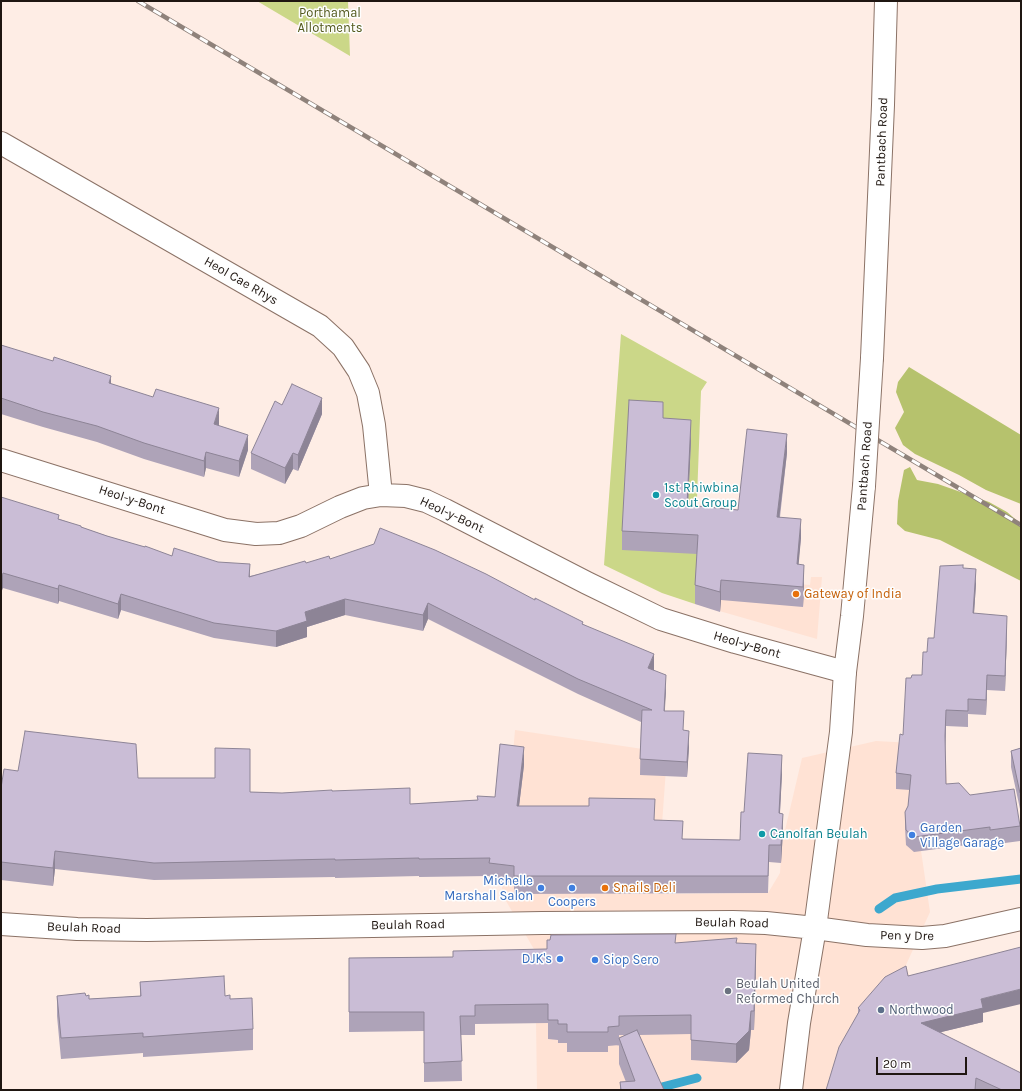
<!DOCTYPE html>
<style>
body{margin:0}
#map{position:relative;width:1022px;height:1091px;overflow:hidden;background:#feede5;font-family:Karla,sans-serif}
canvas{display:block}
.frame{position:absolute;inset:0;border:2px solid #1f1611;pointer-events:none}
.scale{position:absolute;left:876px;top:1057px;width:91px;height:18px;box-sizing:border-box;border:2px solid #1f1611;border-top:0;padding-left:5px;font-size:12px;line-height:14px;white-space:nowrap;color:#1f1611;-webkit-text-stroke:3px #fefefe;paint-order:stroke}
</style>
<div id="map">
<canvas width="1022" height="1091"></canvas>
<div class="frame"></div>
<div class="scale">20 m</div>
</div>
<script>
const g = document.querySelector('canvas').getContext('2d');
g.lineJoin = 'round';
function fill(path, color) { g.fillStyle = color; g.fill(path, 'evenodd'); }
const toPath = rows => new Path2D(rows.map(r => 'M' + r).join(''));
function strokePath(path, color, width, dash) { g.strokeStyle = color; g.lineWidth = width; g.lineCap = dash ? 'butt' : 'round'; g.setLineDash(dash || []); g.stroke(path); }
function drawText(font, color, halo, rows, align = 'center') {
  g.font = font + ' Karla,sans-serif'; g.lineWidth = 3; g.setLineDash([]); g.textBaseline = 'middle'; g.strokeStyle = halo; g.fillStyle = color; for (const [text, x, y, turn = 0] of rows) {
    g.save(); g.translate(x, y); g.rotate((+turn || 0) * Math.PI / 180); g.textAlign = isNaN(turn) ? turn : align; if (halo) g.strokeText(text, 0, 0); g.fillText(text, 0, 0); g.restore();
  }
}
const built = toPath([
 [697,575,810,585,811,577,822,577,817,639,695,604],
 [515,730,663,752,667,755,661,838,660,894,768,893,780,873,782,843,802,758,876,741,913,743,945,741,948,798,914,803,930,912,906,965,926,1036,950,1090,537,1090,535,951,502,894,502,883]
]);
const green = toPath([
 [257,1,348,1,350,56],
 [621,334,707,382,701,391,696,525,700,525,695,604,662,593,604,565]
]);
const forest = toPath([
 [909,367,1021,435,1021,504,986,490,959,475,915,454,903,445,895,428,904,412,896,392,898,382],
 [910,467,917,480,938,484,989,502,1007,512,1021,524,1021,581,940,540,905,531,897,524,898,501,904,470]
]);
const stream = toPath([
 [879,909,895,898,937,889,1021,879],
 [650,1090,697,1078]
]);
const minor = toPath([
 [1,143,320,326,343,347,359,371,368,393,374,425,381,495],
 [1,460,225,530,256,534,279,533,301,526,340,507,363,498,381,495,406,496,426,501,445,510,587,583,661,619,735,642,845,672],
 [815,928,867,935,922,938,945,936,1021,919]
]);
const tertiary = toPath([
 [872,358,883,105,886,1],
 [1,924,77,929,147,930,542,923,733,922,766,923,815,928],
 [791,1090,799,1023,815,928,841,732,845,672,852,616,864,486]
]);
const rail = toPath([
 [138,1,1021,525]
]);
const tertiaryBridge = toPath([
 [864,486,872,358]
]);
const wall = toPath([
 [1,345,111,384,219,424,219,426,248,450,239,477,206,468,204,477,144,459,97,442,43,427,1,414],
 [282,405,322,414,298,471,293,469,285,484,251,469,251,453],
 [663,418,691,440,688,505,738,510,787,453,780,517,801,538,798,564,804,584,803,607,721,600,720,612,695,604,695,585,697,554,622,550,622,531],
 [1,497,81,527,107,536,172,556,250,576,306,563,330,559,535,600,583,624,654,670,666,690,664,711,683,730,689,747,687,777,640,775,641,722,578,694,428,619,423,631,345,615,307,627,307,637,276,647,214,638,121,610,118,619,59,601,58,604,3,588],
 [963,568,976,584,974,613,1007,631,1005,691,987,690,986,715,968,714,968,727,946,726,945,747,946,784,970,795,1020,826,1020,841,990,845,990,842,914,852,906,845,905,827,905,812,908,806,910,790,896,789,896,773,903,735,911,678,922,675,927,652,934,638],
 [1021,748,1020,809,1011,767,1011,751],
 [524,765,519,806,655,820,683,839,740,840,744,812,782,773,780,813,783,831,781,863,769,862,768,893,514,894,514,883,489,881,489,876,419,877,419,876,335,878,335,877,154,880,55,869,53,886,1,880,1,788,18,771,138,778,250,792,282,793,332,791,410,804,477,800,495,797],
 [676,943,737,943,756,963,754,1030,751,1030,749,1050,736,1063,691,1060,691,1034,639,1035,664,1090,620,1090,620,1082,626,1082,619,1064,619,1038,625,1035,619,1035,619,1045,608,1046,608,1052,567,1052,567,1043,558,1043,558,1040,548,1039,548,1023,475,1024,475,1035,461,1035,462,1081,424,1082,424,1031,349,1032,349,958,453,957,547,949],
 [908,976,983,1013,983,1022,941,1032,1021,1090,826,1090,858,1013,858,1008],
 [140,982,225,996,230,999,253,1029,253,1050,143,1057,143,1053,61,1059,57,1016,57,996,86,996,89,999,140,996]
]);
const shadedWall = toPath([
 [111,376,111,392,109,383],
 [322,398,322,414,298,471,298,455],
 [219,408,219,424,214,440,214,424],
 [691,420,691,440,687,524,687,505],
 [787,434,787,453,777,536,777,517],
 [248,435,248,450,239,477,239,461],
 [206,452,206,468,204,477,204,461],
 [293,453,293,469,285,484,285,468],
 [801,519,801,538,797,583,797,564],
 [250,564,250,580,249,577],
 [804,565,804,584,803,607,803,587],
 [976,569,976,584,973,628,973,613],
 [3,573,3,588,1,593,1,578],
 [721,580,721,600,720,612,720,592],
 [59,585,59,601,58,604,58,589],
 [121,594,121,610,118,619,118,604],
 [345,599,345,615,307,627,307,637,276,647,276,631,305,612],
 [428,603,428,619,423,631,423,615],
 [1007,616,1007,631,1005,691,1005,676],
 [654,654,654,670,648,684,648,668],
 [666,675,666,690,664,726,664,711],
 [987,675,987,690,986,715,986,700],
 [946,710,946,726,945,752,945,736],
 [689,731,689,747,687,777,687,762],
 [524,747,524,765,517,823,517,806],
 [782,755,782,773,779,830,779,813],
 [1021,792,1021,808,1020,809,1020,793],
 [783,814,783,831,781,863,781,845],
 [55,851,55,869,53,886,53,868],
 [756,944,756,963,754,1030,754,1011],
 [1021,989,1021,1004,983,1013,983,1022,921,1037,921,1023,981,999],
 [751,1011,751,1030,749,1050,736,1063,736,1044]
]);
const building = toPath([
 [1,345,53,361,54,357,111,376,109,383,153,397,156,389,219,408,214,424,248,435,239,461,206,452,204,461,144,443,97,426,43,412,1,398,1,345],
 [292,384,322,398,298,455,293,453,285,468,251,453,275,401,282,405,292,384],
 [629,400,663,402,663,418,691,420,687,505,738,510,747,429,787,434,777,517,801,519,797,564,804,565,803,587,721,580,720,592,695,585,698,535,622,531,629,400],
 [1,497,59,515,58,519,81,526,81,527,107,536,145,547,145,546,172,556,174,548,218,562,250,564,249,577,305,561,306,563,329,556,330,559,374,544,380,528,435,550,486,574,535,600,535,598,583,622,582,624,654,654,648,668,666,675,664,711,684,711,683,730,689,731,687,762,640,759,642,710,652,710,578,679,428,603,423,615,345,599,305,612,307,621,276,631,214,623,121,594,118,604,59,585,58,589,3,573,1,578,1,497],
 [963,565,963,568,976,569,973,613,1007,616,1005,676,987,675,986,700,968,699,968,711,946,710,945,736,946,784,959,783,970,795,1014,789,1020,826,990,830,990,827,914,837,906,830,905,812,908,806,911,775,896,773,900,734,903,735,906,678,911,678,912,675,922,675,923,652,927,652,928,638,934,638,940,566,963,565],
 [25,731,136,744,138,778,215,778,215,748,250,749,250,792,282,793,332,790,332,791,410,788,410,804,478,800,477,796,495,797,500,744,524,747,517,806,589,806,589,798,655,799,654,820,683,821,682,839,740,840,741,812,744,812,748,753,782,755,779,813,783,814,781,845,769,845,768,876,514,876,514,866,489,863,490,858,419,859,419,858,335,860,335,859,154,863,55,851,53,868,1,862,1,788,4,769,18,771,25,731],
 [1021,748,1021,792,1020,793,1011,751,1021,748],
 [676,934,675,943,737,938,736,943,756,944,754,1011,751,1011,749,1031,736,1044,691,1040,691,1015,619,1016,619,1026,608,1027,608,1032,567,1032,567,1024,558,1024,558,1020,548,1020,548,1004,475,1005,475,1016,460,1016,462,1061,424,1063,424,1012,349,1012,349,958,453,957,453,951,547,949,547,940,550,940,551,935,676,934],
 [1021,947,1021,989,981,999,983,1008,921,1023,1021,1073,1021,1090,1002,1090,976,1078,975,1090,826,1090,839,1047,860,1010,858,1008,885,977,906,966,908,976,1021,947],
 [224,976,225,996,230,995,230,999,252,998,253,1029,143,1037,143,1033,61,1038,57,996,85,993,86,996,89,995,89,999,141,996,140,982,224,976],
 [637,1030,664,1090,621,1090,620,1082,635,1081,619,1038,637,1030]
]);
const markers = [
 [656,495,4,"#0f9aa8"],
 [796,594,4,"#e8710a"],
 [762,834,4,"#0f9aa8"],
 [912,835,4,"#3f7fe0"],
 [541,888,4,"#3f7fe0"],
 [572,888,4,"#3f7fe0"],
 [605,888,4,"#e8710a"],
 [560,959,4,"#3f7fe0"],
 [595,960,4,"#3f7fe0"],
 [728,991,4,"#6b7280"],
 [881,1010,4,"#5c6f8a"]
];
const parkNames = [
 ["Porthamal",330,13],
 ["Allotments",330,28]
];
const streetNames = [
 ["Pantbach Road",882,142,-88],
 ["Heol Cae Rhys",241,281,30],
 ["Pantbach Road",865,466,-86],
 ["Heol-y-Bont",132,500,18],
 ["Heol-y-Bont",452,515,25],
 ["Heol-y-Bont",747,645,16],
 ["Beulah Road",732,923,1],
 ["Beulah Road",408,925,-1],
 ["Beulah Road",84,928,2],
 ["Pen y Dre",907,936,1]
];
const cultureNames = [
 ["1st Rhiwbina",664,488],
 ["Scout Group",664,503],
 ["Canolfan Beulah",770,834]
];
const foodNames = [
 ["Gateway of India",804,594],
 ["Snails Deli",613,888]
];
const shopNames = [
 ["Garden",920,828],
 ["Village Garage",920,843],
 ["Michelle",533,881,"right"],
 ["Marshall Salon",533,896,"right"],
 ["Coopers",572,902,"center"],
 ["DJK's",552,959,"right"],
 ["Siop Sero",603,960]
];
const worshipNames = [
 ["Beulah United",736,984],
 ["Reformed Church",736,999]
];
const serviceNames = [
 ["Northwood",889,1010]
];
fill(built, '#ffe2d4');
fill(green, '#cbd788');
fill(forest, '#b6c26d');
strokePath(stream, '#3da8ce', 9);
strokePath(minor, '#8b7266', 24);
strokePath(tertiary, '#8b7266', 24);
strokePath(minor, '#fff', 22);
strokePath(tertiary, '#fff', 22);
strokePath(rail, '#8f827b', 4.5);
strokePath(rail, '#fefefe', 3, [9]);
strokePath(tertiaryBridge, '#8b7266', 24, []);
strokePath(tertiaryBridge, '#fff', 22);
fill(wall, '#aea3b8');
fill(shadedWall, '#8d8496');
fill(building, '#cabdd6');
strokePath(building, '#8d8496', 1);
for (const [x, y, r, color] of markers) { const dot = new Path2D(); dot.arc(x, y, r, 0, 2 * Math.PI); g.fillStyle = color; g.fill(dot); strokePath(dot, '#fefefe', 1.5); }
drawText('13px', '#535a1d', '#fefefe', parkNames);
drawText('13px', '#1f1611', '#fefefe', streetNames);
drawText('13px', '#0d838f', '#fefefe', cultureNames, 'left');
drawText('13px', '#c56008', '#fefefe', foodNames, 'left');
drawText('13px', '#366cbe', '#fefefe', shopNames, 'left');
drawText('13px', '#5b616d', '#fefefe', worshipNames, 'left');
drawText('13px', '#4e5e75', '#fefefe', serviceNames, 'left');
</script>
